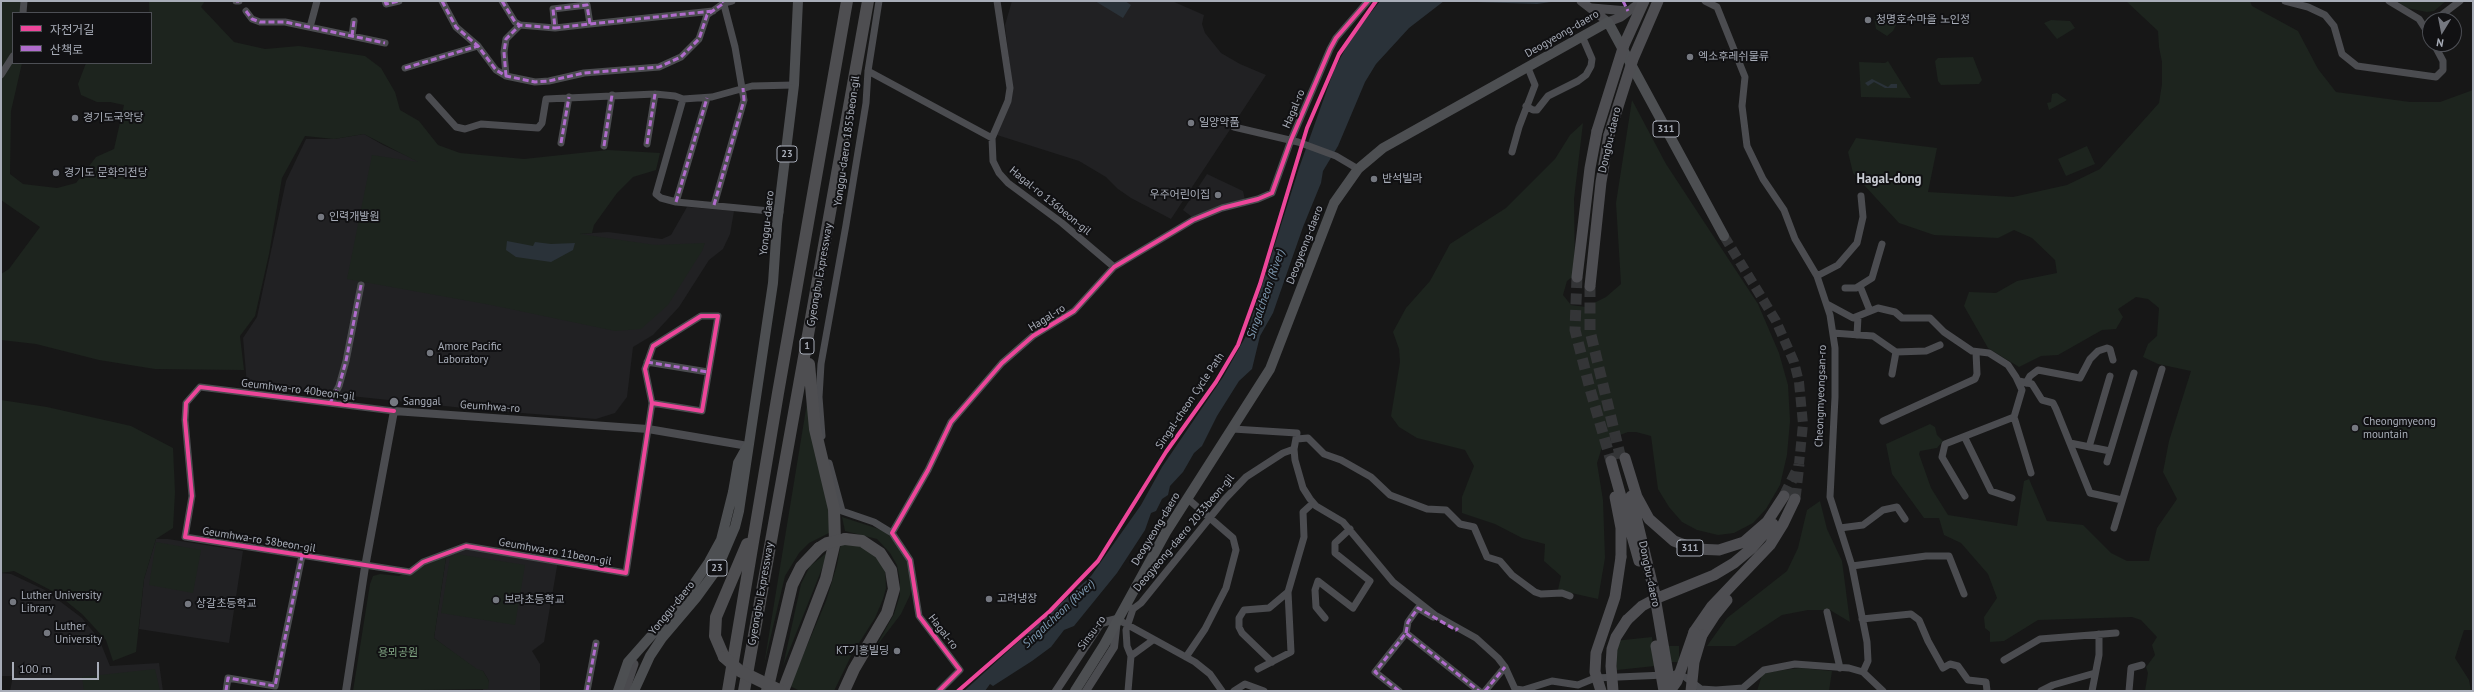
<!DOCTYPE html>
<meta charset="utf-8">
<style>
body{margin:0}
#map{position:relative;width:2474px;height:692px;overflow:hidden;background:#171717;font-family:"PT Sans","Noto Sans KR",sans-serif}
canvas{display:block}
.frame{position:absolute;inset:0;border:2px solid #a8adb8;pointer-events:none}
.legend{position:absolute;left:12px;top:12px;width:140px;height:52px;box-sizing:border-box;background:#111113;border:1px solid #4d4f55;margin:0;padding:5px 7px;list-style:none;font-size:12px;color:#a8adb8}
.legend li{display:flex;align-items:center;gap:8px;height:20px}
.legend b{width:20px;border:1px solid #4d4f55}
.north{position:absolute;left:2422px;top:12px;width:40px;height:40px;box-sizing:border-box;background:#111113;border:1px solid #4d4f55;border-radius:50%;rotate:190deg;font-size:11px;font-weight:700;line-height:16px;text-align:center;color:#a8adb8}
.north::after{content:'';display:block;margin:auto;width:14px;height:18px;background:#757880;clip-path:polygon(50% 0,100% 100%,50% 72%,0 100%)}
.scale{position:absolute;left:12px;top:662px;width:87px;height:18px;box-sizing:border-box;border:2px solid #a8adb8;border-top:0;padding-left:5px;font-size:12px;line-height:14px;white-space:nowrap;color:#a8adb8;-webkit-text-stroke:3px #111113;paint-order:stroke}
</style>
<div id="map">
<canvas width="2474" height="692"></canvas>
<div class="frame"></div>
<ul class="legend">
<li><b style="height:5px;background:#ed469a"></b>자전거길</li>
<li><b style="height:5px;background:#b06ccc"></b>산책로</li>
</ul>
<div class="north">N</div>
<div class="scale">100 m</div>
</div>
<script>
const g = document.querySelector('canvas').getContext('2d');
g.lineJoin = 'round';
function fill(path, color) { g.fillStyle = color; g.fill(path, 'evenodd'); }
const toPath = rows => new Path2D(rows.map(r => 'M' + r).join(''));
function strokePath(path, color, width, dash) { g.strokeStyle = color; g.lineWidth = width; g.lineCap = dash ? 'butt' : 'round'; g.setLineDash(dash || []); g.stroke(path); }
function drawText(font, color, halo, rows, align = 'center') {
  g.font = font + ' "PT Sans","Noto Sans KR",sans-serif'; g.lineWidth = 4; g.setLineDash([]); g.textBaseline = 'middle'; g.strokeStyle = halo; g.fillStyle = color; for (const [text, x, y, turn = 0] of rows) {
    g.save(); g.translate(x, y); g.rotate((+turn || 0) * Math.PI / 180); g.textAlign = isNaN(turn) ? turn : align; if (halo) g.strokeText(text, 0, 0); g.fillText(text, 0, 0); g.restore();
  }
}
const built = toPath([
 [1012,1,1172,1,1204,15,1202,24,1205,33,1221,53,1240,64,1266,75,1171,219,1131,198,1118,189,1106,177,1079,161,997,135,1012,85,1005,25],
 [364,134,383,145,578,234,608,232,662,239,671,235,687,207,734,211,730,234,723,249,709,260,679,307,653,335,633,347,627,397,615,413,596,419,473,409,247,385,243,338,257,317,286,181,306,139,334,139],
 [1207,174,1243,191,1245,200,1192,217,1183,210],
 [156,539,168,539,243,551,229,643,139,629,144,579],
 [466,546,558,561,544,642,532,651,540,664,540,691,475,691,482,691,489,681,483,671,477,670,434,638,447,551],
 [1,573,11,574,45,590,82,618,99,639,110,666,159,663,163,691,10,691,13,676,1,676]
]);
const green = toPath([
 [1,1,24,1,25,13,13,13,13,63,22,63,11,111,10,174,23,184,57,188,76,183,96,157,114,149,124,105,110,102,97,102,81,95,78,84,86,63,151,63,149,1,205,1,201,7,234,42,265,49,299,46,365,56,381,68,395,92,400,110,419,121,438,145,460,153,524,159,608,150,660,153,656,170,633,177,617,193,594,225,592,233,580,234,655,245,705,243,702,251,668,305,641,329,615,331,491,305,347,279,372,155,418,162,364,134,334,139,305,136,282,178,269,254,255,316,240,336,244,370,155,369,99,360,36,344,1,340,1,274,9,269,40,227,1,200],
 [2126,1,2250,1,2252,6,2298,31,2318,69,2336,92,2410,102,2440,102,2473,90,2473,630,2464,630,2455,658,2469,680,2471,691,2145,691,2148,673,2146,667,2155,655,2152,645,2157,637,2141,620,2132,617,2038,620,2004,641,1990,642,1990,632,1985,628,1984,617,1997,598,1988,574,1961,543,1944,535,1939,518,1924,518,1892,474,1886,444,1930,424,1935,427,1937,435,1943,441,1937,448,1920,451,1919,454,1931,488,1948,515,2017,526,2024,481,2029,479,2047,521,2083,525,2111,553,2127,561,2149,561,2157,528,2177,499,2163,472,2169,441,2191,371,2158,364,2143,357,2148,344,2157,336,2159,308,2148,299,2136,297,2118,309,2123,317,2116,329,2102,330,2058,355,2041,356,2019,367,1988,348,1964,306,1969,292,1996,293,2017,281,2057,273,2055,260,2032,238,2014,230,1998,238,1934,235,1899,223,1853,173,1848,152,1856,138,1937,148,1928,192,2013,197,2067,185,2100,169,2159,103,2162,84,2162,62,2159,47,2158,31],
 [2397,1,2446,1,2434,11,2427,12,2407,8],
 [1881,14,1891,16,1897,23,1893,31,1887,36,1876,29,1874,17],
 [2051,20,2070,21,2075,28,2057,39,2044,23],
 [1973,57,1982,80,1979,84,1941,85,1938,81,1935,61,1938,58],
 [1888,61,1911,98,1861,97,1859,62,1885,63],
 [2057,93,2067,100,2049,110,2047,103,2051,102,2052,94],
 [1632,100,1666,164,1758,304,1779,353,1788,385,1790,421,1787,455,1780,485,1766,509,1753,523,1734,533,1718,535,1697,530,1682,522,1669,507,1658,489,1651,436,1636,432,1628,432,1604,441,1597,463,1603,500,1605,558,1598,599,1558,590,1561,576,1544,561,1545,544,1522,538,1495,524,1462,513,1462,497,1474,466,1465,450,1417,438,1399,427,1391,416,1400,362,1399,349,1393,332,1406,308,1430,281,1450,244,1506,208,1555,159,1570,135,1583,123,1574,199,1575,275,1567,281,1563,295,1571,305,1586,307,1606,297,1621,284,1616,203],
 [2087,146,2095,164,2066,176,2058,159],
 [1,400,47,407,131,426,173,448,175,492,173,528,156,539,144,579,136,652,113,661,106,640,82,614,56,593,14,571,1,573],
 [807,403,828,501,831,532,809,543,799,553,785,576,764,665],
 [1820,501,1827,529,1842,561,1850,622,1830,610,1808,610,1782,615,1735,646,1707,646,1727,618,1787,571,1798,548,1807,510],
 [842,517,885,531,907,557,912,584,910,595,901,614,875,648,894,614,900,595,900,580,897,565,890,553,877,539,845,531],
 [156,542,201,550,193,593,149,585],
 [841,543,853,544,873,551,885,567,886,588,883,599,875,618,852,654,834,691,800,691,790,686,826,601,837,565],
 [447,551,434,638,477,669,483,671,489,681,488,689,353,691,370,584,373,576,380,574,399,576],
 [829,551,783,666,801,584,810,566],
 [457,554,525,565,515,625,441,613,450,557],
 [1652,637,1655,666,1617,670,1614,641],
 [1663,646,1679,646,1679,662,1664,662],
 [1800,668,1832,671,1829,691,1757,691,1762,675,1767,672],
 [155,669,160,691,84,691,82,677]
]);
const water = toPath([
 [1095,1,1125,1,1131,5,1123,18],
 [1380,1,1444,1,1409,28,1376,64,1365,82,1338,146,1323,171,1321,183,1303,227,1273,313,1260,336,1252,369,1239,381,1217,416,1202,446,1194,453,1183,472,1170,486,1168,495,1162,499,1156,511,1151,513,1145,530,1117,573,1074,626,1064,630,1051,647,1032,661,993,686,990,684,985,691,964,691,1091,576,1141,505,1162,467,1223,377,1246,336,1299,168,1334,70,1351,38],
 [1478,1,1558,1,1537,4,1476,2],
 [1872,79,1888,87,1891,84,1897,84,1897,88,1885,88,1874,82,1868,86,1865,83],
 [507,241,533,246,535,242,551,244,575,243,573,250,551,262,516,257,506,250]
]);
const primaryTunnel = toPath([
 [1724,236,1776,321,1794,362,1799,382,1803,424,1799,464]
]);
const trunkTunnel = toPath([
 [1577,277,1575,330,1590,389,1611,461],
 [1590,286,1590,331,1621,459],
 [1784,496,1796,472],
 [1795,499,1799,464]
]);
const minor = toPath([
 [236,1,239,1],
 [385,1,386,4,399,1],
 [442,1,456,27,478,46],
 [502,1,515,22,520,25,555,28],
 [997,1,1010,88,1008,101,992,138,993,161,999,173,1008,183,1062,223,1114,267],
 [1705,1,1717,7,1745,77,1742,106,1747,146,1763,179,1784,210,1795,239,1817,276,1830,315,1835,348,1835,397,1830,497,1852,566,1867,642,1868,661,1863,672,1883,691],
 [2285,1,2308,7,2325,15,2334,26,2342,54,2357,66,2436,77,2443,70,2443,61,2434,44],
 [2389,1,2419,19,2430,36],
 [246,11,252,19,260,22,285,22,385,43],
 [23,13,24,1],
 [2435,20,2460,1],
 [590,24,587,5,553,9,555,28,590,24,713,11],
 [310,27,317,1],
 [352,36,354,21],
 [405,68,478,46,496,70,506,76,535,82,549,81,584,73,659,67,681,57,699,39,707,15,724,3,732,1],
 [868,71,992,138],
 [1,75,13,56],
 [506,76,504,52,506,39,520,25],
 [429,97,456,127,465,129,481,124,538,128,542,123,546,99,655,94,675,96,683,99,712,97,752,86,794,85],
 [683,99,656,194,661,198,676,202,780,212],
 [1526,106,1533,110,1537,110,1548,96,1578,81,1586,75,1591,66,1592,59,1582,36],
 [1234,127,1298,142,1336,156,1358,169],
 [561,143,569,97],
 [647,144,655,94],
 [604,146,612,95],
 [1512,152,1519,127,1535,85,1528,68],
 [676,202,707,98],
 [714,205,744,100,735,47,723,1],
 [1817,276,1838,265,1857,243,1863,217,1861,196],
 [1860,286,1870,311],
 [1845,288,1856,288,1872,278,1882,244],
 [1827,304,1853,318,1878,308,1895,312,1902,318,1930,318,1944,332,1972,351,1989,353,2008,365,2016,377,2022,390,2014,417,2031,473],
 [1833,333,1873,336,1896,352,1926,351,1940,345],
 [1857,335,1858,317],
 [647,362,708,372],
 [1892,374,1896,352],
 [2019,381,2032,384,2042,400,2053,403,2056,409,2090,493,2122,500],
 [2026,383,2030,376,2038,370,2080,378,2090,359,2098,351,2107,348,2110,349,2113,360],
 [330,403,339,386,346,361,361,285],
 [394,411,200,387,186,403,185,420,192,496,185,537,410,572,423,562,466,546,626,573,652,403,702,411,718,316,701,316,653,346,645,369,652,403],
 [1883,421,1975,379,1977,374,1976,352],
 [1233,429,1297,433,1294,449,1295,460,1303,488,1310,499,1316,506,1343,522,1393,582,1435,615,1476,638,1498,658,1505,667,1515,689,1523,690,1552,681,1578,685,1595,678,1665,675],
 [822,436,819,397,821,364,846,225,866,103,868,71,879,1],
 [1965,438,1991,491,2012,498],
 [1297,439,1308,438,1324,454,1341,460,1371,477,1390,495,1427,509,1446,510,1460,524,1474,527,1487,557,1500,561,1512,575,1535,592,1541,594,1562,593,1570,596],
 [2070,443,2110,451],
 [2089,447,2110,376],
 [2107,462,2134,373],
 [829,463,842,511,874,522,892,533],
 [1965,496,1942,457,1945,444,2014,417],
 [1840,528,1863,525,1883,510,1897,507,1905,519],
 [2114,528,2162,369],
 [1852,566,1926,556,1949,556,1964,594],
 [1125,605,1133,609,1141,603,1225,499,1246,477,1283,453,1294,449],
 [1827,612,1840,668],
 [1325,618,1316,607,1315,590,1318,581,1353,608,1370,581,1335,553,1335,543,1350,529],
 [1117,619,1195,662,1210,674,1222,691],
 [1862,619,1911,614,1919,620,1928,641,1943,668,1950,664,1958,666,1968,680,1986,682,1987,691],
 [1406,633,1408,622,1418,608,1433,617],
 [1131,656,1153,640],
 [1186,657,1205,629,1226,588,1236,550,1233,538,1188,499],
 [2004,660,2040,639,2116,633],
 [1272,662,1242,633,1239,627,1239,618,1244,610,1269,608,1288,592],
 [1258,669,1291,652,1288,592,1304,537,1303,512,1313,503],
 [1675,674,1685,677,1701,689,1716,690,1743,688,1764,670,1795,664,1849,668,1863,672],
 [226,691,228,678,275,686,302,556],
 [587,691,596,643],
 [939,691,960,670,919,616,910,560,892,533,928,470,951,422,1002,363,1033,336,1074,311,1114,267,1193,220,1222,208,1258,199,1272,193,1291,140,1330,49,1336,38,1368,1],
 [1128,691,1131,656,1127,646,1126,630,1133,609],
 [1234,691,1245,684,1264,691],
 [1399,691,1375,672,1406,633,1479,691],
 [1485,691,1505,667],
 [2041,691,2053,685,2095,673],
 [2092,691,2099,655,2099,634],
 [2129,691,2131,668,2142,665]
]);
const tertiary = toPath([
 [346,691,365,567,394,411,648,429,748,446],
 [1056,691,1101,623,1117,619,1114,647,1086,691]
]);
const secondary = toPath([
 [1581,1,1608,22,1621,17,1642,1],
 [1592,8,1628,11],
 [625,691,634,664]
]);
const primary = toPath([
 [618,691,628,662,682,601,709,562,721,540,733,492,738,463,747,447],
 [634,691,650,656,662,638,696,598,717,569,735,527,739,511,773,283,777,224,794,85,798,1],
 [1075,691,1104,645,1166,532,1270,369,1334,203,1358,169,1383,148,1608,22,1724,236]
]);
const trunk = toPath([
 [1577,277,1590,168,1597,131],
 [1590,286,1601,182,1609,135],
 [1625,458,1637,497,1649,519,1674,541,1695,549,1719,550,1744,542,1767,522,1784,496],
 [1611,461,1639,561],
 [1631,496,1654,591],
 [1615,497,1621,528,1621,557],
 [1627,620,1642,606,1655,599,1714,575,1734,563,1752,548,1773,524],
 [1694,632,1712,606,1770,545,1783,524,1795,499],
 [1702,635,1715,615,1727,600]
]);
const motorway = toPath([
 [724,657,715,636,716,617,747,544],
 [728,691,778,393,847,1],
 [744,691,868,1],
 [767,691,792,585,801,567,819,548],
 [783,691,826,579,835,541,834,509,815,429,809,364],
 [844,691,854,669,887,613,894,589,891,570,880,553,862,541,845,539]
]);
const trunkBridge = toPath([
 [1597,131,1624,45,1644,1],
 [1609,135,1633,59,1658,1],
 [1654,591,1671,691],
 [1656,646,1664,691],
 [1601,691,1595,672,1596,653,1615,597,1621,557],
 [1613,691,1611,666,1612,649,1616,637,1627,620],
 [1670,691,1677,681,1694,632],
 [1691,691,1694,662,1702,635]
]);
const motorwayBridge = toPath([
 [819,548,827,543,845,539],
 [724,657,740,671,781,691]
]);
const quiet = toPath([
 [236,1,239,1],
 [385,1,386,4,399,1],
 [442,1,456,27,478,46],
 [502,1,515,22,520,25,555,28],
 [1623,1,1628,11],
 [246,11,252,19,260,22,285,22,385,43],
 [590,24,587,5,553,9,555,28,590,24,713,11],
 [352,36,354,21],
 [405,68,478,46,496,70,506,76,535,82,549,81,584,73,659,67,681,57,699,39,707,15,724,3,723,1],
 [506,76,504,52,506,39,520,25],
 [561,143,569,97],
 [647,144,655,94],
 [604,146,612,95],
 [676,202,707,98],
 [714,205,744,100,743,88],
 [647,362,708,372],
 [330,403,339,386,346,361,361,285],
 [1406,633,1408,622,1418,608,1456,630,1458,628],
 [226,691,228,678,275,686,302,556],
 [587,691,596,643],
 [1399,691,1375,672,1406,633,1479,691],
 [1485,691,1505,667]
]);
const cycleway = toPath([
 [394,411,200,387,186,403,185,420,192,496,185,537,410,572,423,562,466,546,626,573,652,403,702,411,718,316,701,316,653,346,645,369,652,403],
 [939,691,960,670,919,616,910,560,892,533,928,470,951,422,1002,363,1033,336,1074,311,1114,267,1193,220,1222,208,1258,199,1272,193,1291,140,1330,49,1336,38,1368,1],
 [958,691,1050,611,1098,561,1166,452,1216,382,1238,345,1260,284,1307,128,1339,54,1376,1]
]);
const markers = [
 [1868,20,4,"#757880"],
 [1690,57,4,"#757880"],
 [75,118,4,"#757880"],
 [1191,123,4,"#757880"],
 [56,173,4,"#757880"],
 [1374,179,4,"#757880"],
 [1218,195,4,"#757880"],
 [321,217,4,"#757880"],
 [430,353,4,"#757880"],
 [394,402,5,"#757880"],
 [2355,428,4,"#757880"],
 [989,599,4,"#757880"],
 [496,600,4,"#757880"],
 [13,602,4,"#757880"],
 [188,604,4,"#757880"],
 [47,633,4,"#757880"],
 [897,651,4,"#757880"]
];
const shields = [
 [1666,129,26],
 [787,154,20],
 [807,346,14],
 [1690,548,26],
 [717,568,20]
];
const shieldNames = [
 ["311",1666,129],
 ["23",787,154],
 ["1",807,346],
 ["311",1690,548],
 ["23",717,568]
];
const poiNames = [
 ["청명호수마을 노인정",1876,20],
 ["엑소후레쉬물류",1698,57],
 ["경기도국악당",83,118],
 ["일양약품",1199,123],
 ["경기도 문화의전당",64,173],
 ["반석빌라",1382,179],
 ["우주어린이집",1210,195,"right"],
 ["인력개발원",329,217],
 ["Amore Pacific",438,347],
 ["Laboratory",438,360],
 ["Sanggal",403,402],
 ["Cheongmyeong",2363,422],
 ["mountain",2363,435],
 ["Luther University",21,596],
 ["Library",21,609],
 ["고려냉장",997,599],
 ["보라초등학교",504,600],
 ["상갈초등학교",196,604],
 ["Luther",55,627],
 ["University",55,640],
 ["KT기흥빌딩",889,651,"right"]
];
const streetNames = [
 ["Deogyeong-daero",1562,34,-30],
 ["Hagal-ro",1294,109,-67],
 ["Dongbu-daero",1610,140,-77],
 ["Yonggu-daero 1855beon-gil",847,141,-82],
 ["Hagal-ro 136beon-gil",1050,201,39],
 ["Yonggu-daero",767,223,-84],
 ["Deogyeong-daero",1305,245,-69],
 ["Gyeongbu Expressway",820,275,-80],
 ["Hagal-ro",1047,318,-32],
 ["Geumhwa-ro 40beon-gil",298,390,7],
 ["Cheongmyeongsan-ro",1821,396,-88],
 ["Singal-cheon Cycle Path",1190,401,-56],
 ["Geumhwa-ro",490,407,4],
 ["Deogyeong-daero",1156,529,-59],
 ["Deogyeong-daero 2033beon-gil",1184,533,-50],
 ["Geumhwa-ro 58beon-gil",259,540,9],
 ["Geumhwa-ro 11beon-gil",555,552,10],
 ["Dongbu-daero",1649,574,78],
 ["Gyeongbu Expressway",761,594,-80],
 ["Yonggu-daero",672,608,-51],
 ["Hagal-ro",943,632,52],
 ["Sinsu-ro",1092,633,-54]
];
const parkNames = [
 ["용뫼공원",398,653]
];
const waterNames = [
 ["Singalcheon (River)",1266,294,-71],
 ["Singalcheon (River)",1059,614,-43]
];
const quarterNames = [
 ["Hagal-dong",1889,179]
];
fill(built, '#212123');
fill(green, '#1d241e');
fill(water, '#2a3239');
strokePath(primaryTunnel, '#343537', 10, [10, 5]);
strokePath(trunkTunnel, '#343537', 11, [11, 5.5]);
strokePath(minor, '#4b4c50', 7);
strokePath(tertiary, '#4b4c50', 8);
strokePath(secondary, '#4a4a4e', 9);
strokePath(primary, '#4d4f52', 10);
strokePath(trunk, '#4e4e52', 11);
strokePath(motorway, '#4e4e51', 12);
strokePath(trunkBridge, '#4e4e52', 11);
strokePath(motorwayBridge, '#4e4e51', 12);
strokePath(quiet, '#b06ccc', 3, [6, 3]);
strokePath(cycleway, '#ed469a', 4);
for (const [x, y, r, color] of markers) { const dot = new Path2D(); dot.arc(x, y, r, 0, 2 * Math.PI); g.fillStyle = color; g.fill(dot); strokePath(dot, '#111113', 1.5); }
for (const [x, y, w] of shields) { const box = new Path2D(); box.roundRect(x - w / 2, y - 8, w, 16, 3); g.fillStyle = '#111113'; g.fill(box); strokePath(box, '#a8adb8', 1); }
drawText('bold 10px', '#a8adb8', null, shieldNames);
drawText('11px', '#a8adb8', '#111113', poiNames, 'left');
drawText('11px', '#a8adb8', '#111113', streetNames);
drawText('11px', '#7fa381', '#111113', parkNames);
drawText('italic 12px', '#7f9bb3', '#111113', waterNames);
drawText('bold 13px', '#c9ccd4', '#111113', quarterNames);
</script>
